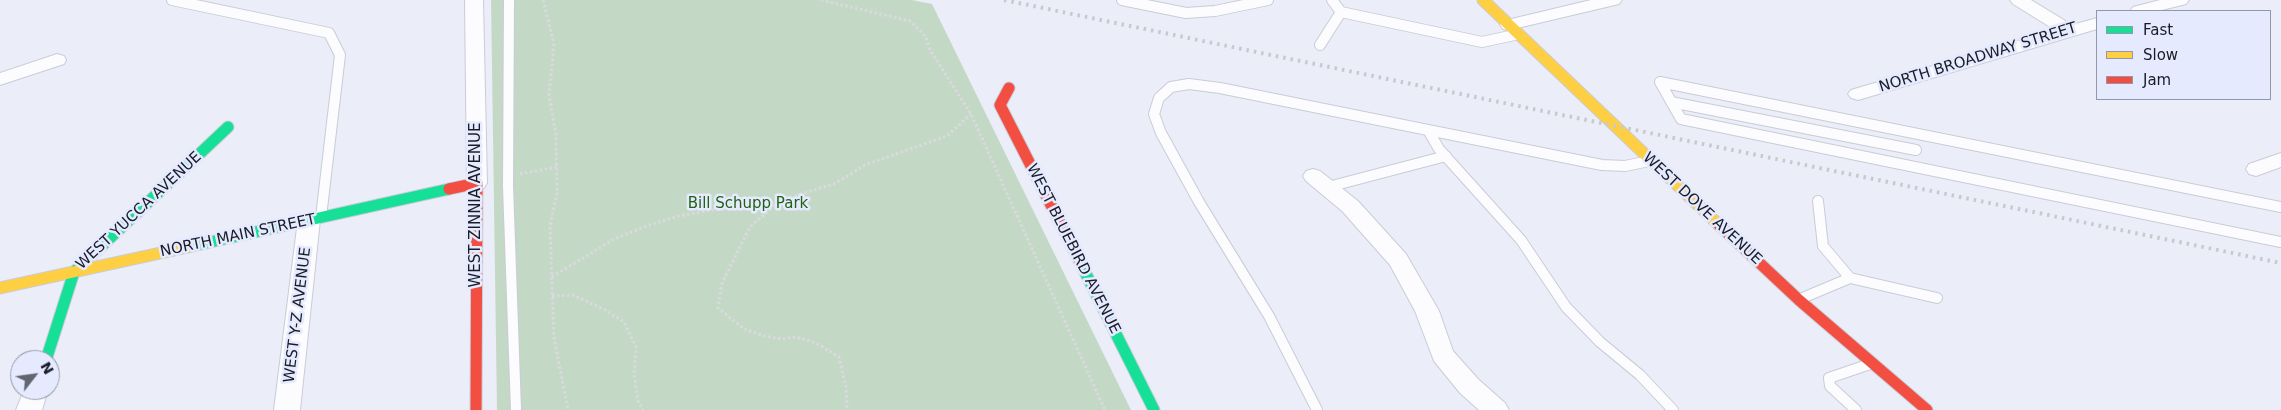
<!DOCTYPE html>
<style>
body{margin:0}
#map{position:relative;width:2281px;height:410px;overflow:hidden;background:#ebeef8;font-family:"DejaVu Sans",sans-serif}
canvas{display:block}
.legend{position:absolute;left:2096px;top:10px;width:175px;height:90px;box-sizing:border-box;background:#e5eafe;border:1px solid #9398a8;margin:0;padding:6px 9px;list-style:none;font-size:15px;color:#191c27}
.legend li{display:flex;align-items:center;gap:10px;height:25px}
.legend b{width:25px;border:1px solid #9398a8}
.north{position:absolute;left:10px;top:350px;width:50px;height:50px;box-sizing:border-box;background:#e5eafe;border:1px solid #9398a8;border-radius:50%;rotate:60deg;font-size:14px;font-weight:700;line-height:20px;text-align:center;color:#191c27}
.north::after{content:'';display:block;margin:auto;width:18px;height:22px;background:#626670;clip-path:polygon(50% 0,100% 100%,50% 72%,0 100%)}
</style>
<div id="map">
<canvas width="2281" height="410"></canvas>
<ul class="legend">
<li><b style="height:6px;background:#16e098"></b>Fast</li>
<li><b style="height:6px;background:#ffcf43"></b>Slow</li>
<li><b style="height:6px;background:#f24e42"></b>Jam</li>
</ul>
<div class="north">N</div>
</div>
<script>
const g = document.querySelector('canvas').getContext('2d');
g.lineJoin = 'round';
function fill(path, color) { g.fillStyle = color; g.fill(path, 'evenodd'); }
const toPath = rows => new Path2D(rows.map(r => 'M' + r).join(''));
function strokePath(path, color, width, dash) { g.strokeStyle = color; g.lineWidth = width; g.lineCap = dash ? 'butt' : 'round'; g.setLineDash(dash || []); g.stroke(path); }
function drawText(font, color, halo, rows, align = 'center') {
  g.font = font + ' "DejaVu Sans",sans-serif'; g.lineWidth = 5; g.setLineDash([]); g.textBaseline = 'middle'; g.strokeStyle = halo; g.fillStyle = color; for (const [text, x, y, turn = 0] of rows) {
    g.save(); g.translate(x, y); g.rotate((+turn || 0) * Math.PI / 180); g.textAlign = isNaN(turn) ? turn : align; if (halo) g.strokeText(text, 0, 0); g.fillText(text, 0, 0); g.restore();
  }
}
const green = toPath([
 [491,0,912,0,932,4,1131,410,497,410]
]);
const path = toPath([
 [543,0,554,44,549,95,556,134,557,193,550,226,554,338,568,410],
 [821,0,910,21,926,37,930,50,971,114,1105,410],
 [520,174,557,167],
 [779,202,750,227,722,283,718,308,744,329,764,336,782,339,796,337,816,343,839,357,846,387,847,410],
 [552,277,614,239,649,225,679,216,712,210,755,208,834,184,865,165,947,136,971,114],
 [552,296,573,295,605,310,624,322,636,347,634,374,638,401,643,410]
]);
const lane = toPath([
 [172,0,329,33,340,55,321,217],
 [509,0,508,186,516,410],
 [1122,0,1186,13,1215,11,1268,0],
 [1332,0,1341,12,1482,42,1519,34],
 [1320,45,1341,12],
 [1671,102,1916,150],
 [1649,161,1625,166,1602,165,1428,130,1439,149,1521,240,1566,307,1600,342,1640,375,1673,410],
 [1328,187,1446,156],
 [1818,201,1823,246,1850,278,1937,298],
 [2281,207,1660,82,1681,119,2281,242],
 [1800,299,1850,278],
 [1317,410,1269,316,1199,202,1161,133,1154,114,1159,98,1171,87,1189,84,1220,88,1428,130],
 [1856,410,1830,386,1829,378,1870,364]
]);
const street = toPath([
 [465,0,483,0,487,183,484,188,477,190,470,188,467,183,465,0],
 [1591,0,1622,0,1619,4,1509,30,1503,29,1500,25,1503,21,1591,0],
 [2010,0,2031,0,2072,25,2097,18,2097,29,1865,98,1858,100,1851,98,1848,94,1851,90,2055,30,2013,4,2010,0],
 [2160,0,2189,0,2186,4,2158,11,2130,11,2133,7,2160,0],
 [57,54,64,56,66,60,64,64,0,85,0,73,57,54],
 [2281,153,2281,167,2256,176,2249,174,2246,169,2249,164,2281,153],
 [1313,169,1320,171,1358,201,1406,254,1439,311,1453,351,1478,379,1505,403,1509,410,1479,410,1460,393,1434,361,1415,311,1390,265,1342,211,1306,181,1303,176,1306,171,1313,169],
 [309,213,317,215,320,220,300,410,274,410,298,220,301,215,309,213],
 [24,390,48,390,42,410,16,410,24,390]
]);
const fast = toPath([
 [188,247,449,189],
 [1081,264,1154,410],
 [46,360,74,272,228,127]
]);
const slow = toPath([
 [1483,0,1719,225],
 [0,288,188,247]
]);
const jam = toPath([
 [1009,88,1000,105,1081,264],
 [449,189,477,183,476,410],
 [1719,225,1799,300,1927,410]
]);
const rail = toPath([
 [1004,0,2281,263]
]);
const streetNames = [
 ["NORTH BROADWAY STREET",1978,58,-17],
 ["WEST ZINNIA AVENUE",476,205,-90],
 ["WEST DOVE AVENUE",1702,209,43],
 ["WEST YUCCA AVENUE",139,211,-43],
 ["NORTH MAIN STREET",238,236,-12],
 ["WEST BLUEBIRD AVENUE",1073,249,63],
 ["WEST Y-Z AVENUE",298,315,-83]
];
const parkNames = [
 ["Bill Schupp Park",748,204]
];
fill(green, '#c3d9c5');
strokePath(lane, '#c9ccd6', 12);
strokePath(street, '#c9ccd6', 2);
strokePath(fast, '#c9ccd6', 13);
strokePath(slow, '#c9ccd6', 13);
strokePath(jam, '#c9ccd6', 13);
strokePath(path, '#d9dadd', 3, [2.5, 2.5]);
strokePath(lane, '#fcfcfe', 10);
fill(street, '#fcfcfe');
strokePath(fast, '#16e098', 11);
strokePath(slow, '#ffcf43', 11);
strokePath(jam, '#f24e42', 11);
strokePath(rail, '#c7c9cc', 4, [2.5, 5]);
drawText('15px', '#191c27', '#e5eafe', streetNames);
drawText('15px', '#226213', '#e5eafe', parkNames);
</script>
